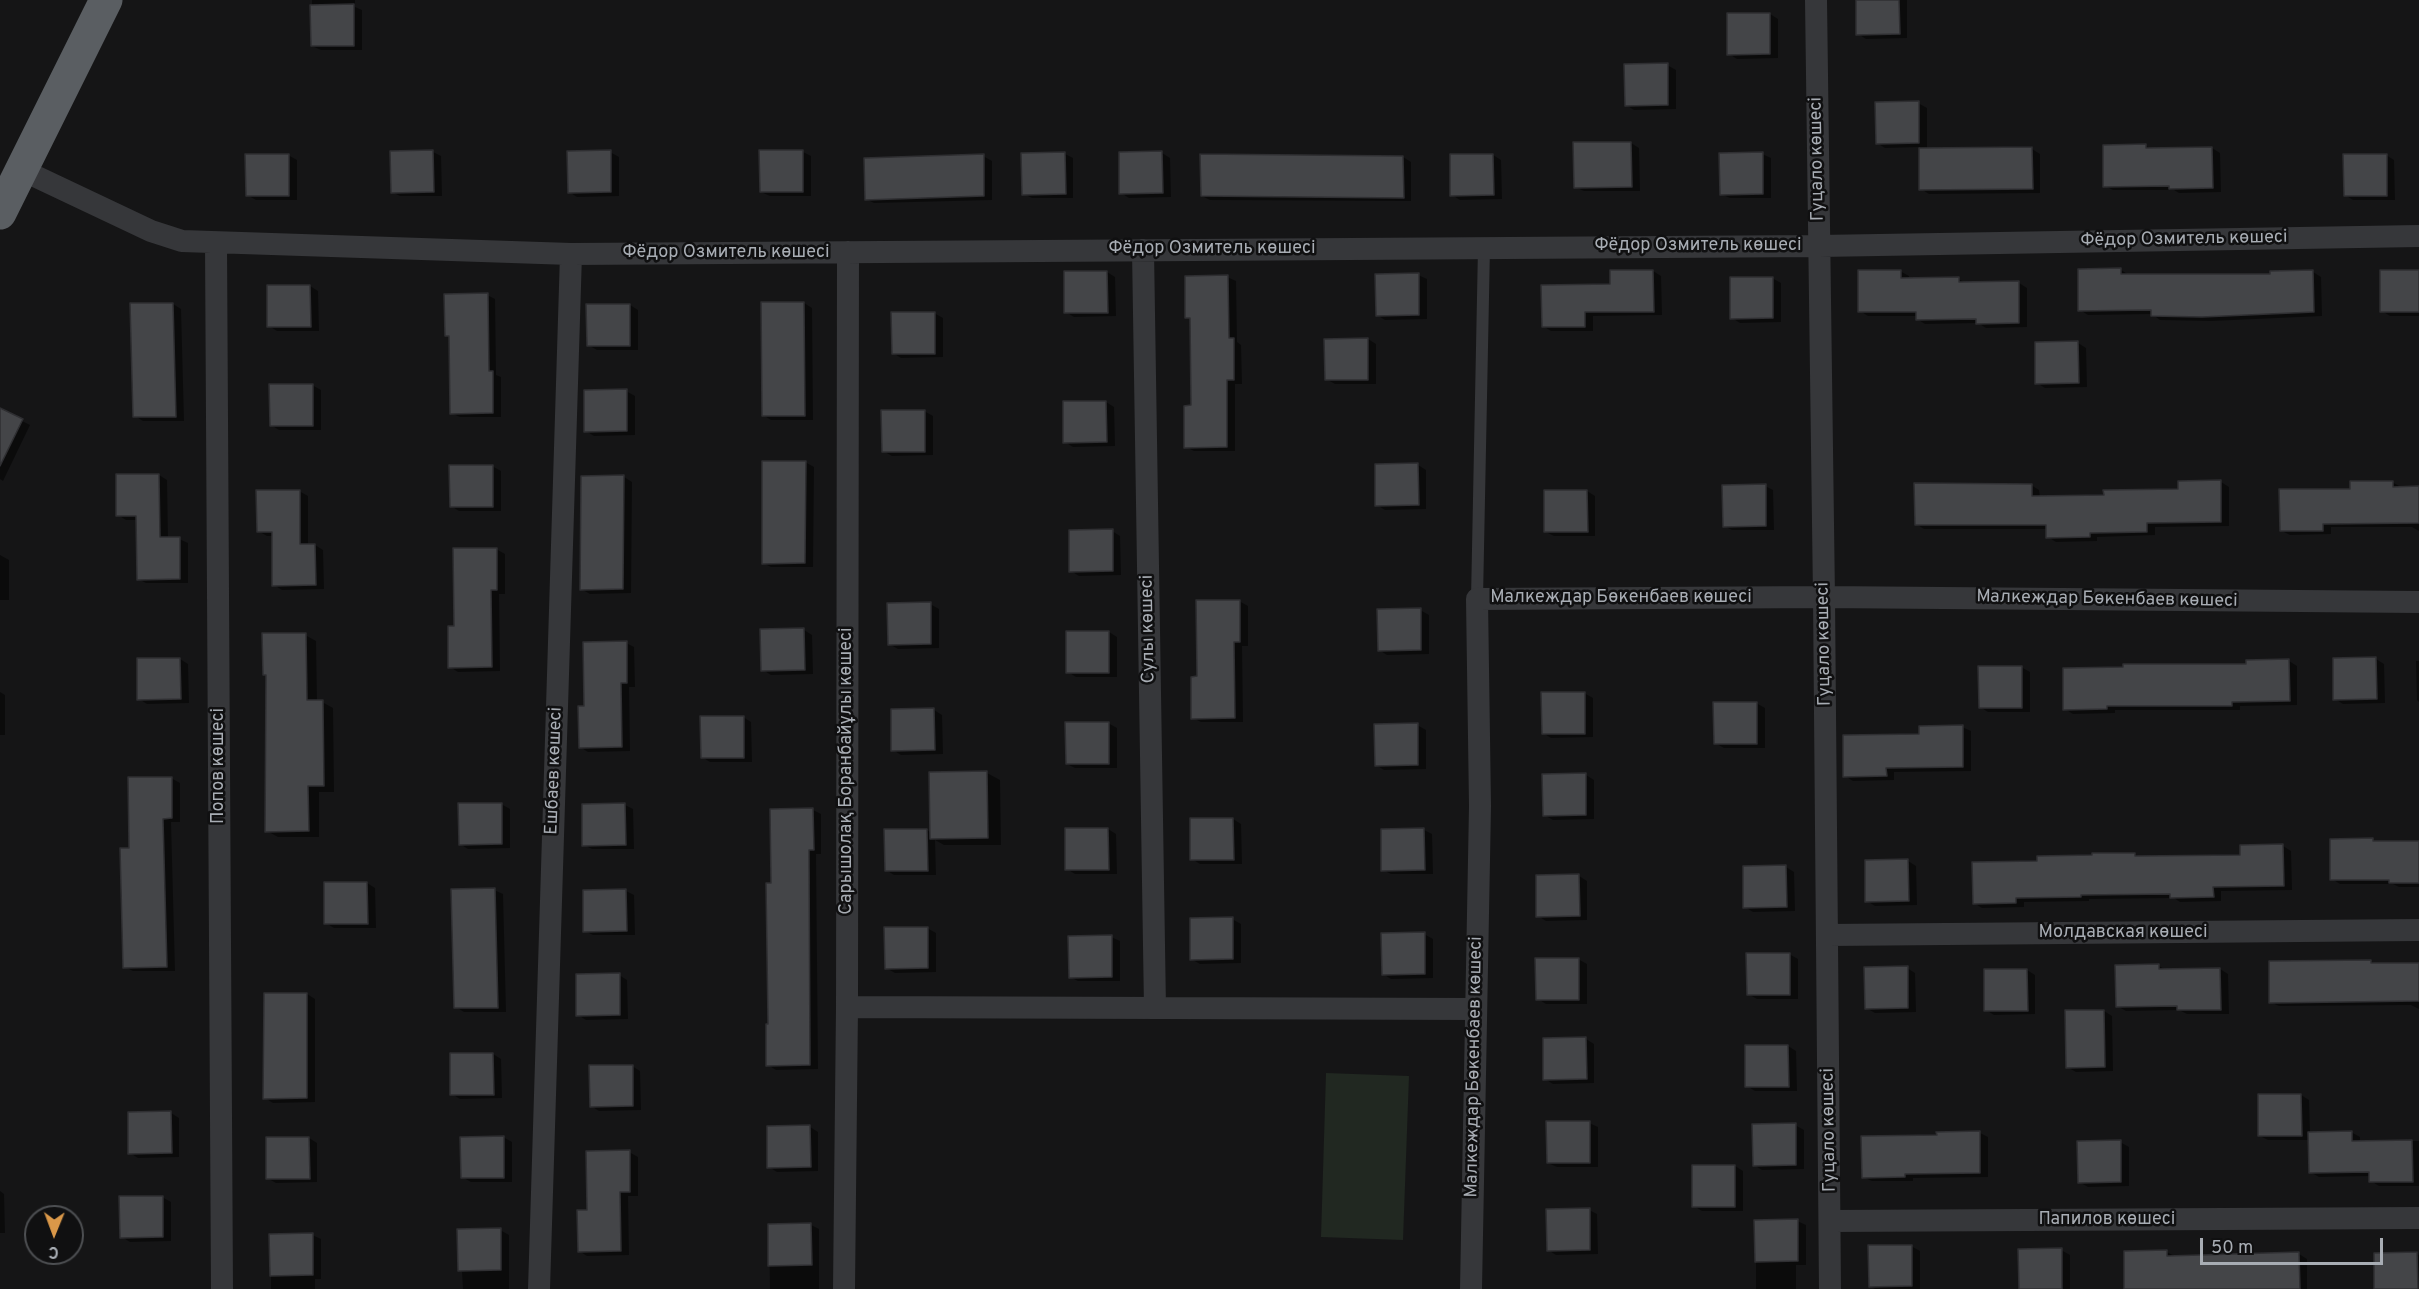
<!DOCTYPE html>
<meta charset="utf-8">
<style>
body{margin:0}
#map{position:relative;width:2419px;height:1289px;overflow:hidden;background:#151516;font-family:Overpass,sans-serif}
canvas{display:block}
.north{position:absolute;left:24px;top:1205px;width:60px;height:60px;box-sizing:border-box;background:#101011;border:2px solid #4d4f52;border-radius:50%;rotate:181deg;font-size:16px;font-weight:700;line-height:24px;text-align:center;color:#a8adb4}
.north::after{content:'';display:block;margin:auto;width:21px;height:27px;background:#da9849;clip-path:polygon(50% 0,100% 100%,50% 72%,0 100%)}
.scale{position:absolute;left:2200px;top:1238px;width:183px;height:27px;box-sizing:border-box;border:3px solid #a8adb4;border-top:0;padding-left:8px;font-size:18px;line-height:21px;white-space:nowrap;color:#a8adb4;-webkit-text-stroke:4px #101011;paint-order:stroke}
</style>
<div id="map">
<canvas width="2419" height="1289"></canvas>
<div class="north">С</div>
<div class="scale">50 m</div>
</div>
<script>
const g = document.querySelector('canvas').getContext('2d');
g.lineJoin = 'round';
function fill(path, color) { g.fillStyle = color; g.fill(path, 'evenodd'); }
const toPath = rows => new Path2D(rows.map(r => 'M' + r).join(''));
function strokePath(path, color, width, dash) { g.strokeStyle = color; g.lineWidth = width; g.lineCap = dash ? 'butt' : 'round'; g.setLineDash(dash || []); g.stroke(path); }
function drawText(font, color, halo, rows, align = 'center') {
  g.font = font + ' Overpass,sans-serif'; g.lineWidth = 5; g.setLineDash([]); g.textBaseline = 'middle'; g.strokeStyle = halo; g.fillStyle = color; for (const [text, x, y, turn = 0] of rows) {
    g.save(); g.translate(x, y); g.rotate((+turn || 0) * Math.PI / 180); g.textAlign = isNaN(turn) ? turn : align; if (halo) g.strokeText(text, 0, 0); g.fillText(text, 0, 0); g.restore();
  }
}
const green = toPath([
 [1326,1073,1409,1076,1403,1240,1321,1237]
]);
const shadow = toPath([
 [312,0,355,0,355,7,362,10,362,50,321,50,312,46],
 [1857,0,1907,0,1907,38,1866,39,1858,34],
 [1770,14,1778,19,1778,58,1737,59,1729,54],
 [1667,65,1676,70,1676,109,1634,110,1626,105],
 [1918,103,1927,108,1927,150,2032,149,2040,154,2040,193,1929,194,1921,189,1920,147,1885,148,1877,143],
 [1631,143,1639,148,1640,191,1584,191,1575,187],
 [2146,146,2152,149,2212,148,2220,153,2221,192,2179,193,2174,190,2113,190,2105,186],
 [392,152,433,152,441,156,442,196,400,196,392,192],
 [610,152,619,157,619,196,577,197,569,192],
 [803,152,811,156,811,196,770,196,761,192],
 [1120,153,1162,153,1170,158,1171,197,1129,198,1121,193],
 [1065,154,1073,158,1073,198,1032,198,1024,194],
 [1762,154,1771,158,1771,198,1730,198,1721,194],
 [288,155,297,160,297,200,256,200,247,195],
 [1493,155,1501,160,1502,199,1460,200,1452,195],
 [2386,155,2394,160,2395,200,2353,200,2345,195],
 [983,156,992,161,992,200,874,203,866,199],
 [1403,157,1411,162,1411,201,1210,200,1202,196],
 [2121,270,2129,275,2271,276,2313,272,2321,277,2322,316,2211,321,2160,320,2152,314,2088,315,2080,310],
 [1653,271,1661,276,1662,315,1593,316,1593,331,1551,331,1543,326,1611,286],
 [1900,271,1909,276,1909,280,1958,279,1966,283,2019,283,2027,288,2027,327,1986,328,1978,323,1925,324,1917,319,1917,316,1868,316,1860,311],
 [2419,271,2419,316,2390,316,2382,311],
 [1107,272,1115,277,1116,316,1074,317,1066,312],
 [1418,275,1427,279,1427,319,1385,320,1377,315],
 [1227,277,1236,281,1237,342,1241,345,1242,384,1235,384,1235,451,1194,451,1186,447,1192,407,1192,320,1187,317],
 [1772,278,1781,283,1781,322,1740,323,1732,318],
 [310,286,318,291,319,331,277,331,269,326,268,287],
 [487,295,495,299,496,375,501,377,501,417,460,417,451,413,450,337,446,335],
 [804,303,812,308,813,420,771,420,763,415],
 [173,304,181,309,184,421,143,421,135,416],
 [630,305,638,310,638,350,597,350,588,345],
 [934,313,943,318,943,357,901,358,893,353],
 [1368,339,1376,344,1376,384,1335,384,1326,379],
 [2078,343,2086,348,2087,387,2045,388,2037,383],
 [312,385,321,390,321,430,279,430,271,425],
 [626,391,635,396,635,435,594,436,586,431],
 [1106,402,1114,407,1115,446,1073,447,1065,442],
 [0,410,30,425,3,481,0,479],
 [924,411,933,416,933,455,892,456,883,451],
 [805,462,814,467,813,567,771,567,763,563],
 [1418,465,1426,470,1426,509,1385,510,1377,505],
 [492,466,501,471,501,511,459,511,451,506],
 [159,475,167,480,168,539,179,539,188,543,188,583,146,583,138,579,138,520,126,520,118,515,117,476],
 [624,477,632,482,631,593,590,594,581,589],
 [2221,482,2229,487,2229,526,2155,527,2155,535,2097,537,2097,541,2056,542,2048,537,2047,529,1924,529,1916,524,2031,485,2039,490,2040,498,2105,497,2179,490],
 [2392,482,2401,487,2419,488,2419,531,2412,527,2331,527,2331,534,2290,535,2282,531],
 [1765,486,1773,490,1774,530,1732,530,1724,526],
 [299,491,308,496,308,545,315,545,323,550,324,589,282,590,274,585,273,536,267,536,258,531],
 [1587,491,1595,496,1595,536,1554,536,1546,532],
 [1112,531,1120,536,1121,575,1079,576,1071,571],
 [496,549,505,554,505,594,499,594,500,671,458,672,450,667,456,628],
 [0,555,9,560,9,600,0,600],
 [1239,601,1248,606,1248,646,1242,646,1243,722,1201,722,1193,718,1198,678],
 [930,604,939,609,939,648,898,649,889,644],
 [1420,610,1429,615,1429,654,1387,655,1379,650],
 [804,630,812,635,813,674,771,675,763,670],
 [1109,632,1117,637,1117,677,1076,677,1068,672],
 [305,635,316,641,317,702,322,702,333,708,334,792,319,792,319,837,278,837,267,831,267,676,264,675],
 [626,643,634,647,635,687,629,687,630,751,588,752,580,747,585,707],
 [180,659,188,664,189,703,147,704,139,699],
 [2334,659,2376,659,2384,664,2385,703,2343,704,2335,699],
 [2289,661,2297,666,2297,705,2240,706,2240,710,2115,710,2115,713,2073,714,2065,709,2247,666],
 [2416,661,2419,661,2419,702,2417,700],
 [2021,667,2030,672,2030,712,1988,712,1980,707],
 [0,692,5,695,5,735,0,735],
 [1584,693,1593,698,1593,737,1551,738,1543,733],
 [1756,703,1765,708,1765,748,1724,748,1715,743],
 [934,710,942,715,943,754,901,755,893,750],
 [743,717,751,722,752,762,710,762,702,757],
 [1108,723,1117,728,1117,768,1075,768,1067,764],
 [1417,725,1426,730,1426,769,1384,770,1376,765],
 [1962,727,1971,731,1971,771,1894,772,1894,780,1853,781,1845,776,1921,735],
 [931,773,987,773,1000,780,1001,845,944,845,935,840,936,875,894,875,886,870,886,831,927,830,932,833],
 [1586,775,1594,780,1594,819,1553,820,1544,815],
 [171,778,180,783,180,822,171,822,175,971,133,971,125,967,131,849],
 [501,804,510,809,510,848,468,849,460,844],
 [625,805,633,809,634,849,592,849,584,845],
 [813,810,821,814,821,854,816,854,818,1069,776,1070,768,1065,772,885],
 [1233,819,1241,824,1242,864,1200,864,1192,859],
 [1108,829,1116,834,1117,874,1075,874,1067,869],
 [1424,830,1432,834,1433,874,1391,874,1383,870],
 [2331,840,2419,842,2419,887,2399,887,2393,884,2340,884,2332,879],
 [2283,846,2291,851,2292,890,2221,891,2221,901,2180,902,2174,898,2089,899,2089,901,2024,902,2024,907,1982,908,1974,903,2038,862,2135,854,2141,858,2241,857],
 [1908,861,1916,866,1917,905,1875,906,1867,901],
 [1786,867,1794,872,1795,911,1753,912,1745,907],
 [1579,876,1587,881,1587,920,1546,921,1538,916],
 [367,883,375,888,376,928,334,928,326,923],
 [494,890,503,894,506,1012,464,1012,456,1007],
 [626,891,634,895,635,935,593,935,585,931],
 [1232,919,1241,924,1241,963,1200,964,1191,959],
 [927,928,936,933,936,972,895,973,886,968],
 [1424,934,1433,939,1433,978,1391,979,1383,974],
 [1111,937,1120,941,1120,981,1078,981,1070,977],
 [1789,954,1798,959,1798,999,1757,999,1748,994],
 [1578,959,1587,964,1587,1004,1546,1004,1538,999],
 [2371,961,2377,965,2419,964,2419,1009,2411,1005,2279,1006,2270,1002],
 [2159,966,2166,970,2220,969,2228,974,2229,1014,2187,1014,2179,1010,2126,1011,2117,1006],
 [1907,968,1915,973,1916,1012,1875,1013,1866,1008],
 [2027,970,2035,975,2035,1014,1994,1015,1986,1010],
 [619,975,627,980,628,1019,586,1020,578,1015],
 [307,994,315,999,315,1102,273,1103,265,1098],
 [2104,1011,2112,1016,2113,1071,2076,1072,2067,1067],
 [1586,1039,1594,1044,1594,1083,1553,1084,1545,1079],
 [1788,1046,1796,1051,1797,1091,1755,1091,1747,1086],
 [493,1054,501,1059,502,1098,460,1099,452,1094],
 [632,1066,640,1071,641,1110,599,1111,591,1106],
 [2301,1095,2309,1100,2310,1133,2351,1132,2360,1137,2360,1142,2419,1141,2419,1186,2379,1186,2371,1181,2371,1176,2319,1177,2310,1172,2310,1140,2268,1140,2260,1136],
 [171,1113,179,1118,179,1157,138,1158,130,1153],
 [1589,1123,1598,1127,1598,1167,1557,1167,1548,1163],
 [1795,1125,1804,1130,1804,1169,1762,1170,1754,1165],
 [810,1127,818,1132,818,1171,777,1172,769,1167],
 [1980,1133,1988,1137,1988,1177,1913,1178,1913,1181,1872,1181,1863,1177,1938,1136],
 [503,1137,512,1142,512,1182,471,1182,462,1177],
 [309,1138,317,1143,317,1182,276,1183,267,1178],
 [2120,1142,2129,1147,2129,1186,2088,1187,2079,1182],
 [629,1152,638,1157,638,1196,628,1196,629,1255,587,1256,579,1251,588,1211],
 [1735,1166,1743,1171,1743,1211,1702,1211,1694,1206],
 [0,1191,4,1194,5,1233,0,1233],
 [162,1197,171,1202,171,1241,130,1242,122,1237],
 [1589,1210,1597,1214,1598,1254,1556,1255,1548,1250],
 [1756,1221,1797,1221,1806,1225,1806,1265,1796,1265,1796,1289,1756,1289],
 [769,1225,811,1225,819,1229,819,1289,770,1289],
 [500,1230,509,1235,509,1289,463,1289,462,1272,459,1270],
 [271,1235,312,1235,321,1239,321,1279,315,1279,315,1289,271,1289],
 [1911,1246,1920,1251,1920,1289,1875,1289,1870,1286],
 [2061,1250,2070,1255,2070,1289,2021,1289],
 [2167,1252,2176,1257,2299,1254,2307,1259,2307,1289,2125,1289],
 [2417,1254,2419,1255,2419,1289,2376,1289]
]);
const building = toPath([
 [1856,0,1899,0,1900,34,1856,35,1856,0],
 [354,4,354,46,311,46,310,5,354,4],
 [1727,13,1770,13,1770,54,1727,55,1727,13],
 [1668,63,1668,105,1625,106,1624,64,1668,63],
 [1919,101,1919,143,1876,144,1875,102,1919,101],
 [1573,142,1631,142,1632,187,1574,188,1573,142],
 [2146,144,2146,148,2212,147,2213,188,2169,189,2169,186,2103,187,2103,145,2146,144],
 [2032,147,2033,189,1919,190,1919,148,2032,147],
 [433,150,434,192,391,193,390,151,433,150],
 [611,150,611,192,568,193,567,151,611,150],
 [759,150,803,150,803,192,760,192,759,150],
 [1162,151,1163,193,1119,194,1119,152,1162,151],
 [1065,152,1066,194,1022,195,1021,153,1065,152],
 [1763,152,1763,194,1720,195,1719,153,1763,152],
 [245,154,289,154,289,196,246,196,245,154],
 [984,154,984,196,865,200,864,158,984,154],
 [1200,154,1403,156,1404,198,1201,196,1200,154],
 [1450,154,1493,154,1494,195,1450,196,1450,154],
 [2343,154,2387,154,2387,196,2344,196,2343,154],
 [2121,268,2121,274,2270,274,2270,271,2313,270,2314,312,2202,317,2151,316,2151,310,2078,311,2078,269,2121,268],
 [1610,270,1653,270,1654,312,1585,312,1585,327,1542,327,1541,285,1610,284,1610,270],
 [1858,270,1901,270,1901,278,1959,277,1959,282,2019,281,2019,323,1976,324,1976,319,1916,320,1916,312,1858,312,1858,270],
 [2380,270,2419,270,2419,312,2380,312,2380,270],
 [1064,271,1107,271,1108,313,1064,313,1064,271],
 [1419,273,1419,315,1376,316,1375,274,1419,273],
 [1228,275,1229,338,1234,338,1234,380,1227,380,1227,447,1184,448,1184,406,1191,405,1190,318,1185,318,1185,276,1228,275],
 [1730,277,1773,277,1773,318,1730,319,1730,277],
 [267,285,310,285,311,327,267,327,267,285],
 [488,293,489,371,493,371,493,413,450,414,449,336,445,336,444,294,488,293],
 [761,302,804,302,805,416,762,416,761,302],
 [130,303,173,303,176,417,133,417,130,303],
 [586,304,630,304,630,346,587,346,586,304],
 [891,312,935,312,935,354,892,354,891,312],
 [1368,338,1368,380,1325,380,1324,339,1368,338],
 [2078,341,2079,383,2035,384,2035,342,2078,341],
 [269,384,313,384,313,426,270,426,269,384],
 [627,389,627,431,584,432,584,390,627,389],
 [1063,401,1106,401,1107,442,1063,443,1063,401],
 [0,408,23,419,0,466,0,408],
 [881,410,925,410,925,452,882,452,881,410],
 [762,461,806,461,805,563,762,564,762,461],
 [1418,463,1419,505,1375,506,1375,464,1418,463],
 [449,465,493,465,493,507,450,507,449,465],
 [116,474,159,474,160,537,180,537,180,579,137,580,136,516,116,516,116,474],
 [624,475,623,589,580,590,581,476,624,475],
 [2221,480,2221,522,2147,523,2147,532,2090,533,2090,537,2046,538,2046,525,1915,525,1914,483,2032,484,2032,496,2104,495,2103,490,2178,489,2178,481,2221,480],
 [2350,481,2393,481,2393,487,2419,486,2419,523,2323,524,2323,531,2280,531,2279,489,2350,489,2350,481],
 [1766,484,1766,526,1723,527,1722,485,1766,484],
 [256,490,300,490,300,544,315,544,316,585,272,586,272,532,257,532,256,490],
 [1544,490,1587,490,1588,532,1544,532,1544,490],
 [1113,529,1113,571,1069,572,1069,530,1113,529],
 [453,548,497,548,497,590,491,590,492,667,448,668,448,626,454,626,453,548],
 [1196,600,1240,600,1240,642,1234,642,1235,718,1191,719,1191,677,1197,676,1196,600],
 [931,602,931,644,888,645,887,603,931,602],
 [1421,608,1421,650,1378,651,1377,609,1421,608],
 [804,628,805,670,761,671,760,629,804,628],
 [1066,631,1109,631,1109,673,1066,673,1066,631],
 [262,633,306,633,307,700,323,700,324,786,308,786,309,831,265,832,266,675,263,675,262,633],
 [627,641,627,683,621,683,622,747,579,748,578,706,584,706,583,642,627,641],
 [2376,657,2377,699,2333,700,2333,658,2376,657],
 [137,658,180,658,181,699,137,700,137,658],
 [2289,659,2290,701,2232,702,2232,706,2107,706,2107,709,2063,710,2063,668,2123,667,2123,664,2246,664,2246,660,2289,659],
 [1978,666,2022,666,2022,708,1979,708,1978,666],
 [1541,692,1585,692,1585,734,1542,734,1541,692],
 [1713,702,1757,702,1757,744,1714,744,1713,702],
 [934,708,935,750,891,751,891,709,934,708],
 [700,716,744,716,744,758,701,758,700,716],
 [1065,722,1109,722,1109,764,1066,764,1065,722],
 [1418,723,1418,765,1375,766,1374,724,1418,723],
 [1963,725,1963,767,1886,768,1887,776,1843,777,1843,735,1919,734,1919,726,1963,725],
 [987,771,988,838,930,839,929,772,987,771],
 [1586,773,1586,815,1543,816,1542,774,1586,773],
 [128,777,172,777,172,818,163,819,167,967,123,968,120,848,129,848,128,777],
 [458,803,502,803,502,844,459,845,458,803],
 [625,803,626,845,582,846,582,804,625,803],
 [813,808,814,850,809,850,810,1065,766,1066,766,1024,768,1024,766,883,771,883,770,809,813,808],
 [1190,818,1233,818,1234,860,1190,860,1190,818],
 [1065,828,1108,828,1109,870,1065,870,1065,828],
 [1424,828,1425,870,1381,871,1381,829,1424,828],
 [884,829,927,829,928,871,885,871,884,829],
 [2373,838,2373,841,2419,841,2419,883,2389,883,2389,880,2330,880,2330,839,2373,838],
 [2283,844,2284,886,2213,887,2214,897,2170,898,2170,894,2081,895,2081,897,2016,898,2016,903,1973,904,1972,862,2037,861,2037,856,2092,855,2092,853,2135,853,2135,856,2240,855,2240,845,2283,844],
 [1908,859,1909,901,1865,902,1865,860,1908,859],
 [1786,865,1787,907,1743,908,1743,866,1786,865],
 [1579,874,1580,916,1536,917,1536,875,1579,874],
 [324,882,367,882,368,924,324,924,324,882],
 [495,888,498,1008,454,1008,451,889,495,888],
 [626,889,627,931,583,932,583,890,626,889],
 [1233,917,1233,959,1190,960,1190,918,1233,917],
 [884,927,928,927,928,968,885,969,884,927],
 [1425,932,1425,974,1382,975,1381,933,1425,932],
 [1112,935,1112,977,1069,978,1068,936,1112,935],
 [1746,953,1790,953,1790,995,1747,995,1746,953],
 [1535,958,1579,958,1579,1000,1536,1000,1535,958],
 [2371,960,2371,963,2419,963,2419,1001,2269,1003,2269,961,2371,960],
 [2159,964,2159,969,2220,968,2221,1010,2177,1010,2177,1006,2116,1007,2115,965,2159,964],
 [1908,966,1908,1008,1865,1009,1864,967,1908,966],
 [1984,969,2027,969,2028,1011,1984,1011,1984,969],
 [620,973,620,1015,576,1016,576,974,620,973],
 [264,993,307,993,307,1098,263,1099,264,993],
 [2065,1010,2104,1010,2105,1067,2066,1068,2065,1010],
 [1586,1037,1587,1079,1543,1080,1543,1038,1586,1037],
 [1745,1045,1788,1045,1789,1087,1745,1087,1745,1045],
 [450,1053,493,1053,494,1095,450,1095,450,1053],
 [589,1065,633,1065,633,1106,590,1107,589,1065],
 [2258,1094,2301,1094,2302,1136,2258,1136,2258,1094],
 [171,1111,172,1153,128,1154,128,1112,171,1111],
 [1546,1121,1590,1121,1590,1163,1547,1163,1546,1121],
 [1796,1123,1796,1165,1753,1166,1752,1124,1796,1123],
 [810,1125,811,1167,767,1168,767,1126,810,1125],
 [1980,1131,1980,1173,1905,1174,1905,1177,1862,1178,1861,1136,1937,1135,1936,1132,1980,1131],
 [2352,1131,2352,1141,2412,1140,2413,1182,2369,1182,2369,1172,2309,1173,2308,1132,2352,1131],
 [504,1136,504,1178,461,1178,460,1137,504,1136],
 [266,1137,309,1137,310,1179,266,1179,266,1137],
 [2121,1140,2121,1182,2078,1183,2077,1141,2121,1140],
 [630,1150,630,1192,620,1192,621,1251,578,1252,577,1210,587,1210,586,1151,630,1150],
 [1692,1165,1735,1165,1735,1207,1692,1207,1692,1165],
 [119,1196,163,1196,163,1237,120,1238,119,1196],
 [1590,1208,1590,1250,1547,1251,1546,1209,1590,1208],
 [1798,1219,1798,1261,1755,1262,1754,1220,1798,1219],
 [811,1223,812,1265,768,1266,768,1224,811,1223],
 [501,1228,501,1270,458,1271,457,1229,501,1228],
 [313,1233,313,1275,270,1276,269,1234,313,1233],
 [1868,1245,1912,1245,1912,1286,1869,1287,1868,1245],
 [2062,1248,2062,1289,2019,1289,2018,1249,2062,1248],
 [2167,1250,2167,1256,2299,1252,2300,1289,2124,1289,2124,1251,2167,1250],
 [2417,1252,2418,1289,2374,1289,2374,1253,2417,1252]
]);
const service = toPath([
 [1477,599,1484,247]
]);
const minor = toPath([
 [1816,0,1824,597,1830,1289],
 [20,169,151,231,182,241,571,254,1819,246,2419,236],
 [216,244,222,1289],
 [1143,250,1155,1008],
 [1828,935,2419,930],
 [847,1007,1476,1009],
 [1831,1221,2419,1218],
 [539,1289,571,254],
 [844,1289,847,1007,848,252],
 [1471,1289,1480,806,1477,599,1824,597,2419,602]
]);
const trunk = toPath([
 [0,213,106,0]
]);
const streetNames = [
 ["Гуцало көшесі",1818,159,-91],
 ["Фёдор Озмитель көшесі",2184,240,-1],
 ["Фёдор Озмитель көшесі",1698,246],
 ["Фёдор Озмитель көшесі",1212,249],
 ["Фёдор Озмитель көшесі",726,253],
 ["Малкеждар Бөкенбаев көшесі",1621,598],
 ["Малкеждар Бөкенбаев көшесі",2107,600,1],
 ["Сулы көшесі",1149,629,-91],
 ["Гуцало көшесі",1825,644,-91],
 ["Попов көшесі",219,766,-90],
 ["Ешбаев көшесі",555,771,-88],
 ["Сарышолақ Боранбайұлы көшесі",847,771,-90],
 ["Молдавская көшесі",2123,933],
 ["Малкеждар Бөкенбаев көшесі",1475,1067,-89],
 ["Гуцало көшесі",1830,1130,-91],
 ["Папилов көшесі",2107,1220]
];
fill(green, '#212821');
fill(shadow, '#0007');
fill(building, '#444548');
strokePath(building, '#2f2f32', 1.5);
strokePath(service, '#36373a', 12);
strokePath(minor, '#36373a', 22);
strokePath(trunk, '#5a5e62', 33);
drawText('18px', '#a8adb4', '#101011', streetNames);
</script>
